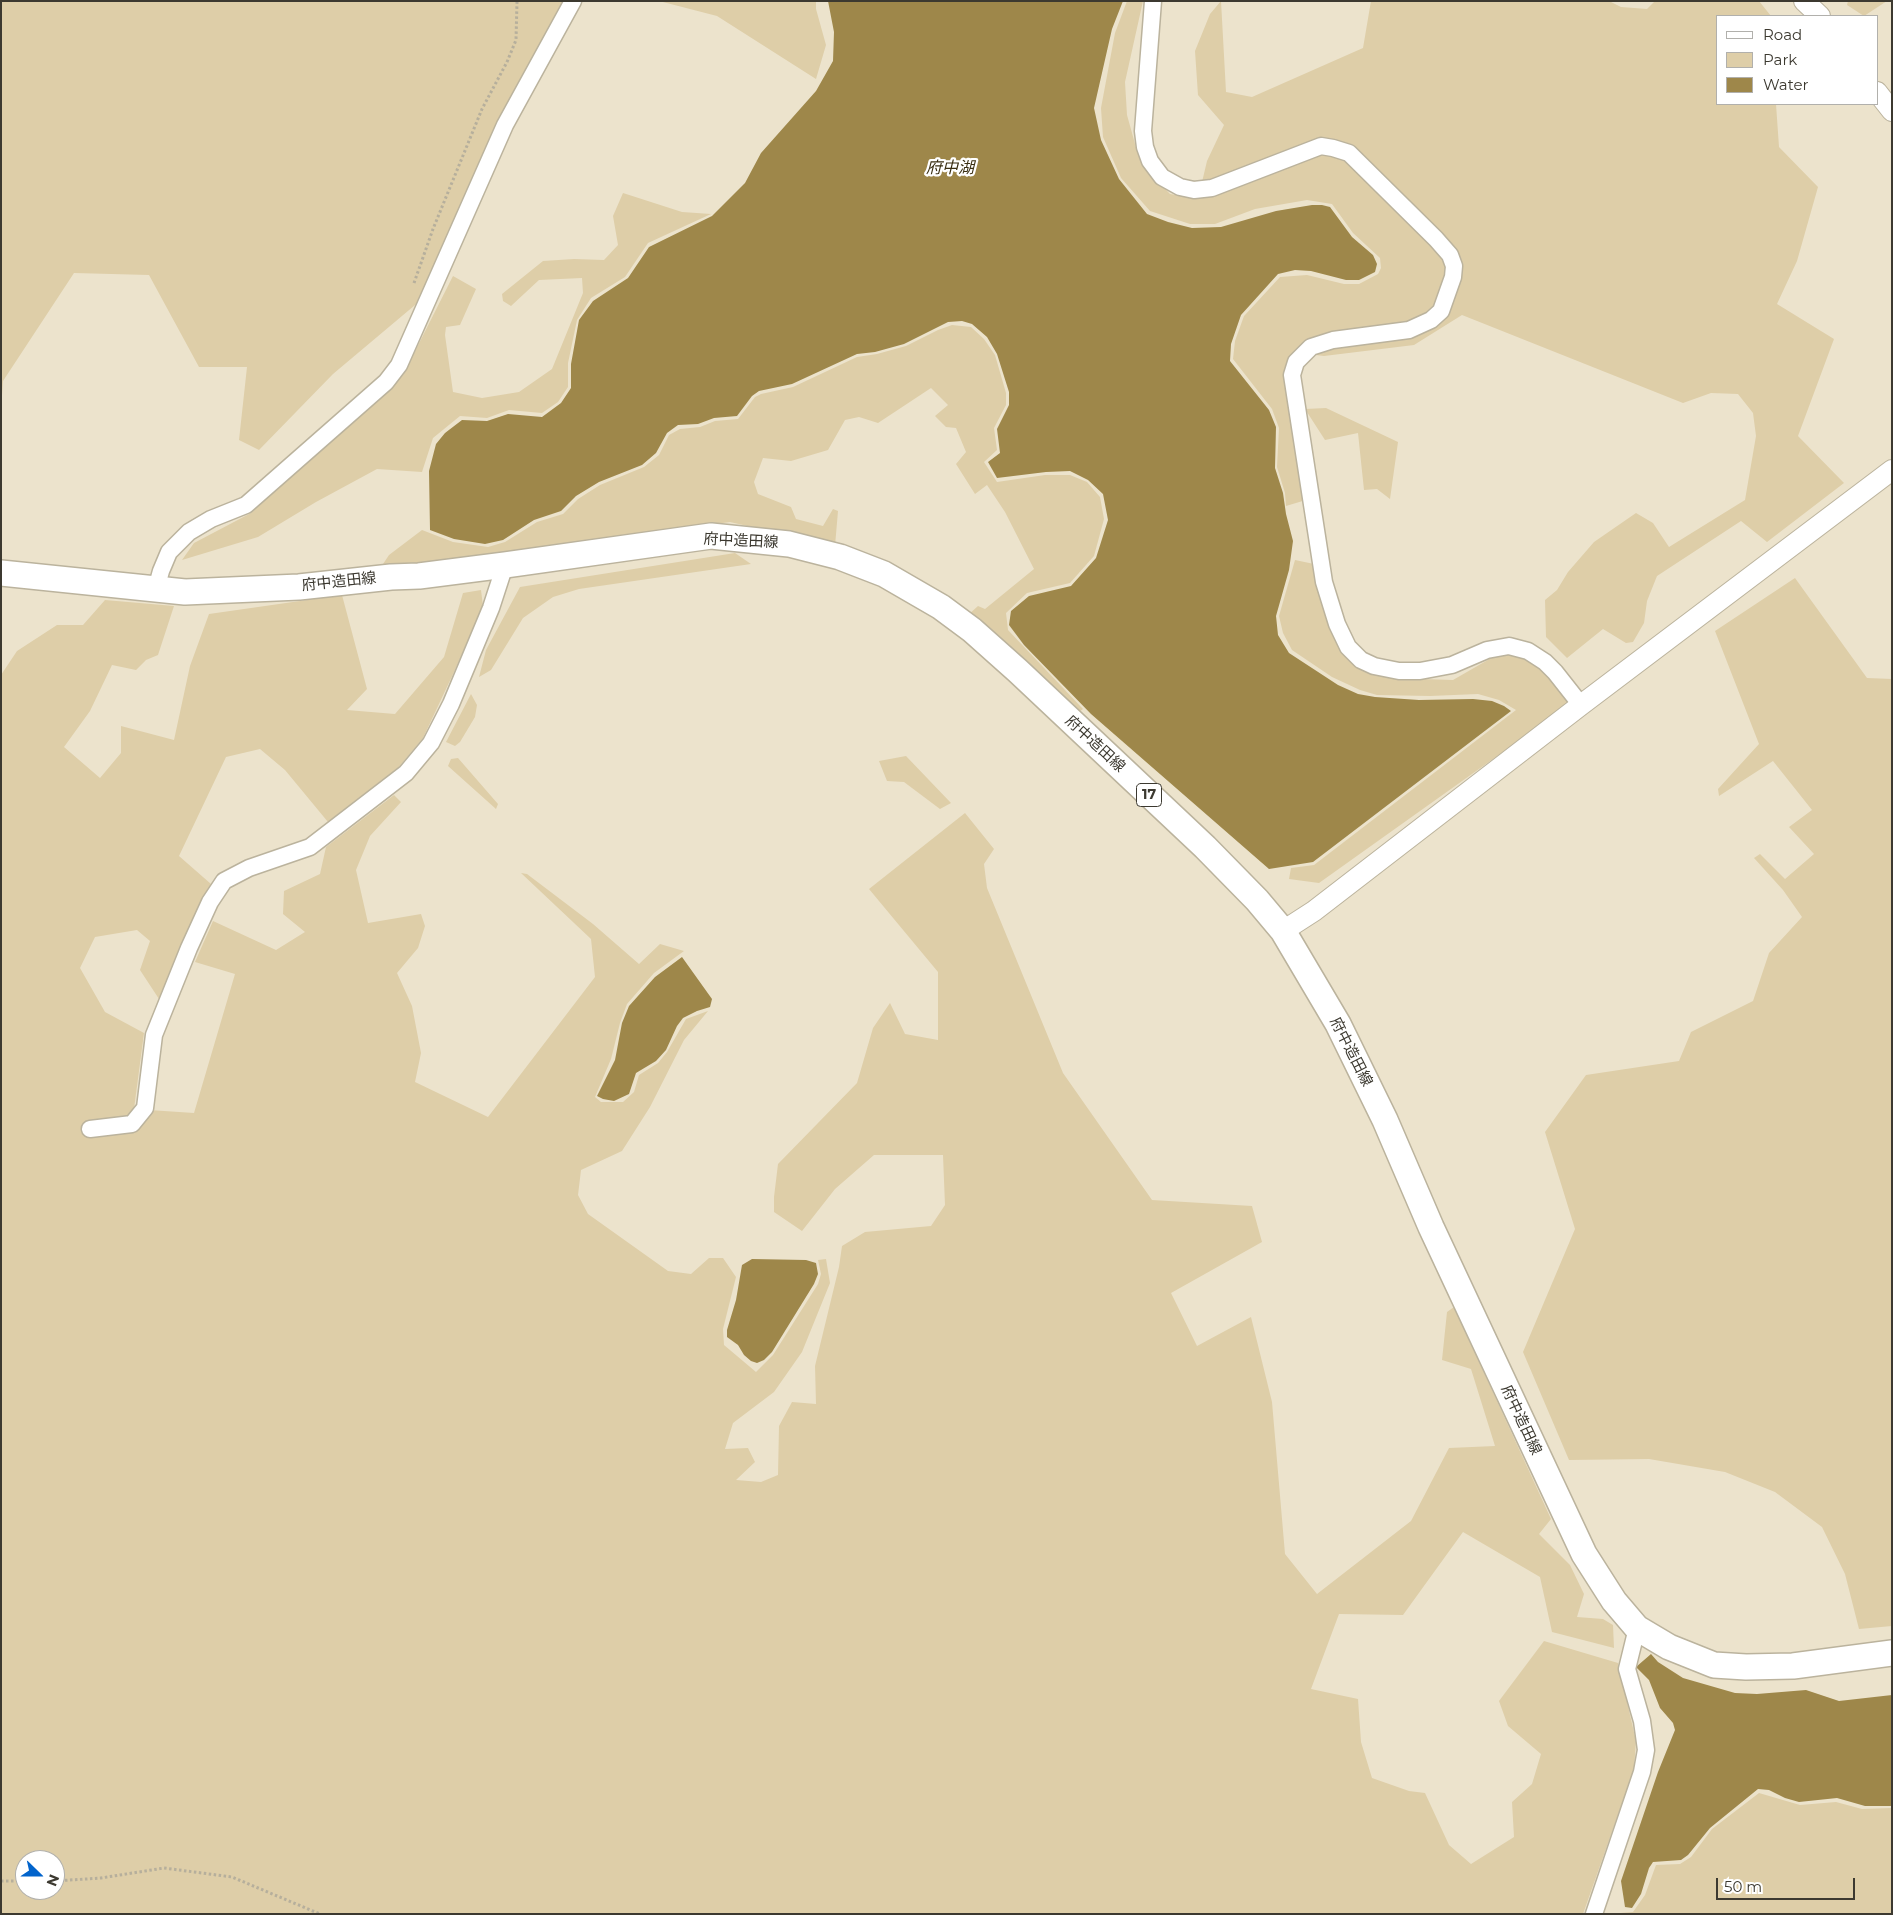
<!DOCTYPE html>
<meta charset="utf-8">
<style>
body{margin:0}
#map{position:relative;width:1893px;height:1915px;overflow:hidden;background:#ece3cc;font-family:Montserrat,sans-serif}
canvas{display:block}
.frame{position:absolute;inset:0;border:2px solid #3c3930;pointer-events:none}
.legend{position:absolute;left:1716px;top:15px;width:162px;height:90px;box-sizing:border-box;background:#fff;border:1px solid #b1b0ac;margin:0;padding:6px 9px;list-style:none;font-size:15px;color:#3c3930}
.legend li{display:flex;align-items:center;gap:10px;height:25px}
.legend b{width:25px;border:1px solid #b1b0ac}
.north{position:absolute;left:15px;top:1850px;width:50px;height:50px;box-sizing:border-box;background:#fff;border:1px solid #b1b0ac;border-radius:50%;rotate:112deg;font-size:14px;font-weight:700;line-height:20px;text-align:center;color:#3c3930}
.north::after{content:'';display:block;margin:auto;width:18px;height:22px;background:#0264cc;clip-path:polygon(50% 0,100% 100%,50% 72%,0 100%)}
.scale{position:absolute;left:1716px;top:1878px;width:139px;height:22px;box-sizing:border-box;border:2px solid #3c3930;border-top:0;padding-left:6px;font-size:15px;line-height:18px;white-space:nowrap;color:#3c3930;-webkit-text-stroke:4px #fff;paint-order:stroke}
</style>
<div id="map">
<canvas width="1893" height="1915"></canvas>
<div class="frame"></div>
<ul class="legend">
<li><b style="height:6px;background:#fff"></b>Road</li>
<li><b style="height:14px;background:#decea8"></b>Park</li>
<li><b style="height:14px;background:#9e874a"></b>Water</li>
</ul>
<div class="north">N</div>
<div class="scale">50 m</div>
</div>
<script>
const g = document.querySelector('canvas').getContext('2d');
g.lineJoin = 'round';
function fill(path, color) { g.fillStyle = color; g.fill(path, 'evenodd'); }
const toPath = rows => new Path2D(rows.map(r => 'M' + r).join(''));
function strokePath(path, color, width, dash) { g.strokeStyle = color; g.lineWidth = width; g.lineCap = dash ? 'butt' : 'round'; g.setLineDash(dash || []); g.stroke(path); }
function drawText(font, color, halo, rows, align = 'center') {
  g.font = font + ' Montserrat,"Noto Sans JP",sans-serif'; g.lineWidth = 4.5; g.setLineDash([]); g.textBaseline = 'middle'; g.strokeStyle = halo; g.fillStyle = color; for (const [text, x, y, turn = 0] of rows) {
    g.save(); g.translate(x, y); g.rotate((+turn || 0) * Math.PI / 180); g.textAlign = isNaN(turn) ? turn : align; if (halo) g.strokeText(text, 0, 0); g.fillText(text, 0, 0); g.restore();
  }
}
const green = toPath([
 [1,1,564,1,421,300,333,374,259,450,239,440,247,367,199,367,149,275,74,273,3,381,1,410],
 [659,1,816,1,816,9,826,45,816,79,717,16],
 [1127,1,1143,1,1125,82,1127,115,1137,151,1149,172,1170,194,1198,199,1207,161,1224,125,1198,95,1195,51,1210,14,1221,1,1226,92,1252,97,1363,48,1371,1,1609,1,1621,7,1647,9,1655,1,1759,1,1771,16,1717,16,1717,104,1776,104,1779,147,1818,187,1797,261,1777,304,1834,339,1798,436,1844,483,1767,542,1741,521,1657,576,1647,601,1644,623,1633,642,1626,643,1603,629,1567,658,1546,637,1545,600,1557,590,1568,572,1594,542,1636,513,1653,523,1669,547,1745,500,1756,436,1753,413,1738,394,1711,393,1683,403,1462,315,1414,345,1324,356,1299,353,1306,500,1286,506,1285,493,1277,467,1279,428,1272,409,1233,359,1235,341,1244,316,1280,277,1307,275,1344,284,1359,284,1378,274,1381,268,1380,258,1353,233,1332,204,1307,200,1255,209,1215,224,1190,224,1150,211,1121,178,1103,137,1101,108,1115,33],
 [1848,1,1887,1,1864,16,1847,5],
 [623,193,682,212,711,214,648,243,625,277,591,298,577,320,568,363,568,387,558,402,542,413,509,410,487,418,460,416,433,438,422,472,377,469,316,502,258,537,182,560,194,543,251,513,403,375,453,276,476,289,460,325,446,327,445,335,453,392,482,398,519,392,552,369,583,293,582,278,539,280,511,306,503,301,502,294,543,261,574,259,604,260,618,245,613,216],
 [952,325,971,327,984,339,995,355,1006,393,1006,405,994,428,997,450,984,462,997,482,1045,475,1070,475,1087,482,1100,497,1104,519,1094,556,1070,583,1027,593,1006,613,1008,630,1083,709,1079,712,968,615,978,606,985,609,1034,569,1005,512,987,485,975,494,956,464,966,452,956,428,946,427,935,416,948,405,931,388,878,423,859,417,845,420,828,450,791,461,763,458,754,482,758,494,791,507,796,519,823,526,833,509,838,511,835,546,730,522,394,568,381,567,389,555,422,530,453,542,488,547,505,542,537,522,563,514,578,499,600,485,644,467,659,455,669,435,680,429,700,427,715,421,738,419,755,397,761,394,793,387,857,357,877,354,906,346,938,330],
 [1326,408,1398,442,1390,499,1377,489,1364,490,1358,433,1325,440,1305,409],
 [735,553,751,564,579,589,553,597,523,618,491,670,479,677,486,650,520,587],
 [1295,560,1314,564,1321,602,1332,631,1353,663,1390,678,1453,680,1500,653,1529,658,1545,670,1573,702,1319,883,1289,879,1291,868,1314,865,1516,710,1499,700,1478,694,1430,696,1377,695,1360,690,1332,677,1292,650,1283,633,1279,616],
 [1795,578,1867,678,1892,679,1892,1626,1859,1629,1845,1574,1822,1527,1775,1492,1725,1472,1649,1459,1569,1460,1523,1352,1575,1229,1545,1132,1586,1075,1679,1061,1691,1032,1753,1001,1769,953,1802,917,1783,890,1754,858,1760,854,1785,879,1814,854,1789,827,1812,810,1773,761,1719,796,1718,789,1759,744,1715,631],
 [481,590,483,606,454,672,423,738,398,768,328,822,285,770,260,749,226,757,179,856,211,884,159,999,140,970,150,941,137,930,95,937,80,968,105,1012,144,1033,134,1109,194,1113,235,974,195,962,213,921,276,950,305,932,283,914,284,891,320,874,326,847,394,795,401,802,370,836,356,870,368,923,421,914,425,926,418,948,397,973,412,1006,421,1053,415,1082,488,1117,595,977,591,939,521,873,527,874,593,924,639,964,660,944,684,951,654,973,627,1004,620,1023,611,1059,595,1097,601,1102,623,1102,634,1092,639,1075,658,1063,667,1052,686,1019,708,1011,684,1040,650,1107,622,1151,581,1170,578,1195,588,1214,668,1271,691,1274,709,1258,723,1258,736,1277,723,1329,724,1345,756,1372,773,1355,818,1284,821,1274,818,1260,826,1259,830,1283,802,1352,774,1392,733,1423,725,1449,748,1448,755,1462,736,1480,761,1482,778,1475,779,1426,792,1402,816,1404,815,1366,839,1267,842,1246,865,1232,931,1226,945,1205,943,1155,874,1155,835,1189,802,1231,774,1212,774,1197,778,1164,857,1083,873,1028,890,1003,905,1034,938,1040,938,972,869,889,965,813,994,849,984,864,987,888,1063,1073,1152,1200,1252,1206,1262,1242,1171,1293,1197,1346,1251,1317,1272,1402,1285,1554,1317,1594,1411,1521,1449,1448,1495,1446,1471,1369,1442,1360,1447,1312,1454,1307,1551,1519,1539,1534,1570,1565,1584,1594,1577,1617,1603,1619,1613,1625,1614,1648,1552,1632,1540,1577,1463,1532,1403,1615,1339,1614,1311,1689,1358,1699,1361,1742,1372,1778,1409,1791,1425,1793,1449,1845,1471,1864,1514,1837,1512,1802,1532,1784,1541,1754,1508,1726,1499,1701,1544,1641,1618,1663,1636,1741,1634,1769,1583,1914,1,1914,1,675,17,651,57,625,83,625,105,600,174,606,158,655,146,660,136,670,112,665,90,711,64,747,100,778,121,753,121,726,174,740,190,666,209,614,342,595,367,689,347,710,395,714,444,657,463,593],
 [25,1860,55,1860,55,1890,25,1890],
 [471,694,477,705,475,717,460,742,455,746,446,742],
 [906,756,951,803,940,809,904,782,887,781,879,761],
 [458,758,498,804,496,809,448,766,451,759],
 [1759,1793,1800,1805,1836,1802,1862,1809,1892,1808,1892,1914,1608,1914,1633,1912,1645,1895,1656,1865,1680,1864,1691,1857,1712,1829]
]);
const water = toPath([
 [828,1,1123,1,1112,29,1094,108,1101,140,1119,179,1147,214,1168,222,1192,228,1221,227,1276,211,1312,205,1322,205,1330,207,1352,237,1373,255,1377,264,1375,272,1359,280,1346,280,1311,271,1295,270,1278,274,1241,315,1231,344,1230,361,1269,410,1276,427,1275,468,1283,493,1286,514,1293,541,1289,570,1276,616,1278,635,1289,653,1338,685,1358,694,1375,697,1419,700,1473,699,1492,701,1504,706,1511,711,1313,862,1269,869,1091,714,1024,645,1009,625,1011,611,1029,596,1071,586,1096,558,1108,520,1103,494,1088,480,1070,471,1046,472,997,478,988,462,1000,453,997,429,1009,405,1009,392,997,354,987,337,972,324,962,321,948,322,904,344,875,352,857,354,792,384,759,391,752,396,737,416,714,418,698,424,678,425,667,433,656,453,642,465,599,482,576,496,561,511,534,520,503,540,485,544,454,539,430,530,429,471,436,444,445,433,462,420,487,421,508,414,542,417,561,403,571,388,571,364,579,320,593,301,628,278,649,247,712,216,745,183,761,153,816,91,833,61,834,32],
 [682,957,712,999,710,1007,697,1011,683,1018,677,1026,666,1050,656,1061,636,1073,629,1094,614,1101,603,1099,597,1096,615,1060,622,1023,629,1006,655,977],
 [752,1259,806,1260,816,1263,818,1274,814,1284,772,1352,764,1360,757,1363,751,1361,744,1355,738,1345,727,1337,727,1330,736,1300,742,1265],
 [1651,1654,1658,1662,1683,1678,1735,1693,1757,1694,1806,1690,1839,1701,1892,1695,1892,1806,1865,1806,1837,1798,1799,1802,1785,1798,1769,1790,1758,1789,1710,1828,1688,1855,1681,1860,1653,1862,1649,1868,1641,1894,1632,1908,1625,1907,1621,1881,1658,1772,1675,1730,1673,1723,1660,1708,1649,1680,1636,1667]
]);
const path = toPath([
 [414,283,433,229,482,109,507,62,516,40,517,1],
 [1,1881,25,1881],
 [55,1881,101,1878,164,1868,232,1877,320,1914]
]);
const minor = toPath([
 [1153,1,1143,131,1145,147,1150,161,1162,177,1180,187,1194,190,1212,188,1321,146,1333,148,1349,153,1436,239,1450,255,1454,266,1453,277,1441,311,1431,320,1409,330,1333,340,1311,347,1296,362,1292,375,1324,582,1337,624,1348,647,1361,660,1374,666,1399,671,1420,671,1452,665,1487,650,1509,646,1528,651,1545,662,1555,672,1581,705],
 [156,589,161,571,169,552,189,532,211,519,246,505,386,382,399,365,505,125,573,1],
 [90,1129,132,1124,145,1108,154,1035,189,948,210,902,224,881,249,868,310,847,406,773,431,743,451,704,491,608,505,565],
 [1594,1914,1642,1772,1646,1750,1642,1721,1627,1669,1637,1628]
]);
const tertiary = toPath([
 [1804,1,1820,16],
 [1877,92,1892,111],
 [1283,931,1314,911,1581,705,1892,470]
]);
const primary = toPath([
 [1,573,185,592,299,587,391,577,419,576,505,565,711,536,789,544,840,557,884,574,941,607,972,630,1018,671,1205,847,1257,900,1283,931,1338,1024,1385,1120,1431,1227,1584,1554,1614,1601,1637,1628,1669,1647,1714,1665,1746,1667,1793,1666,1892,1653]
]);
const shields = [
 [1149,795,25]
];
const shieldNames = [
 ["17",1149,795]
];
const streetNames = [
 ["府中造田線",741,541,3],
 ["府中造田線",339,582,-6],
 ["府中造田線",1095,744,43],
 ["府中造田線",1351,1052,63],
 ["府中造田線",1521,1420,65]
];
const waterNames = [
 ["府中湖",950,168]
];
fill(green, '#decea8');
fill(water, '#9e874a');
strokePath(minor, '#bbb39d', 19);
strokePath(tertiary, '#bbb39d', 22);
strokePath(primary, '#bbb39d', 28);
strokePath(path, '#b6af9c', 3, [2.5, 2.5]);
strokePath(minor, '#fff', 16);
strokePath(tertiary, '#fff', 20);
strokePath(primary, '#fff', 25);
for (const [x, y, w] of shields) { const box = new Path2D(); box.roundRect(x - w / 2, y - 11.5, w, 23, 4); g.fillStyle = '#fff'; g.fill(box); strokePath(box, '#3c3930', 1); }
drawText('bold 14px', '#3c3930', null, shieldNames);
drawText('15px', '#3c3930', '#fff', streetNames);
drawText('italic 16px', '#3a2f13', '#fff', waterNames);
</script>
